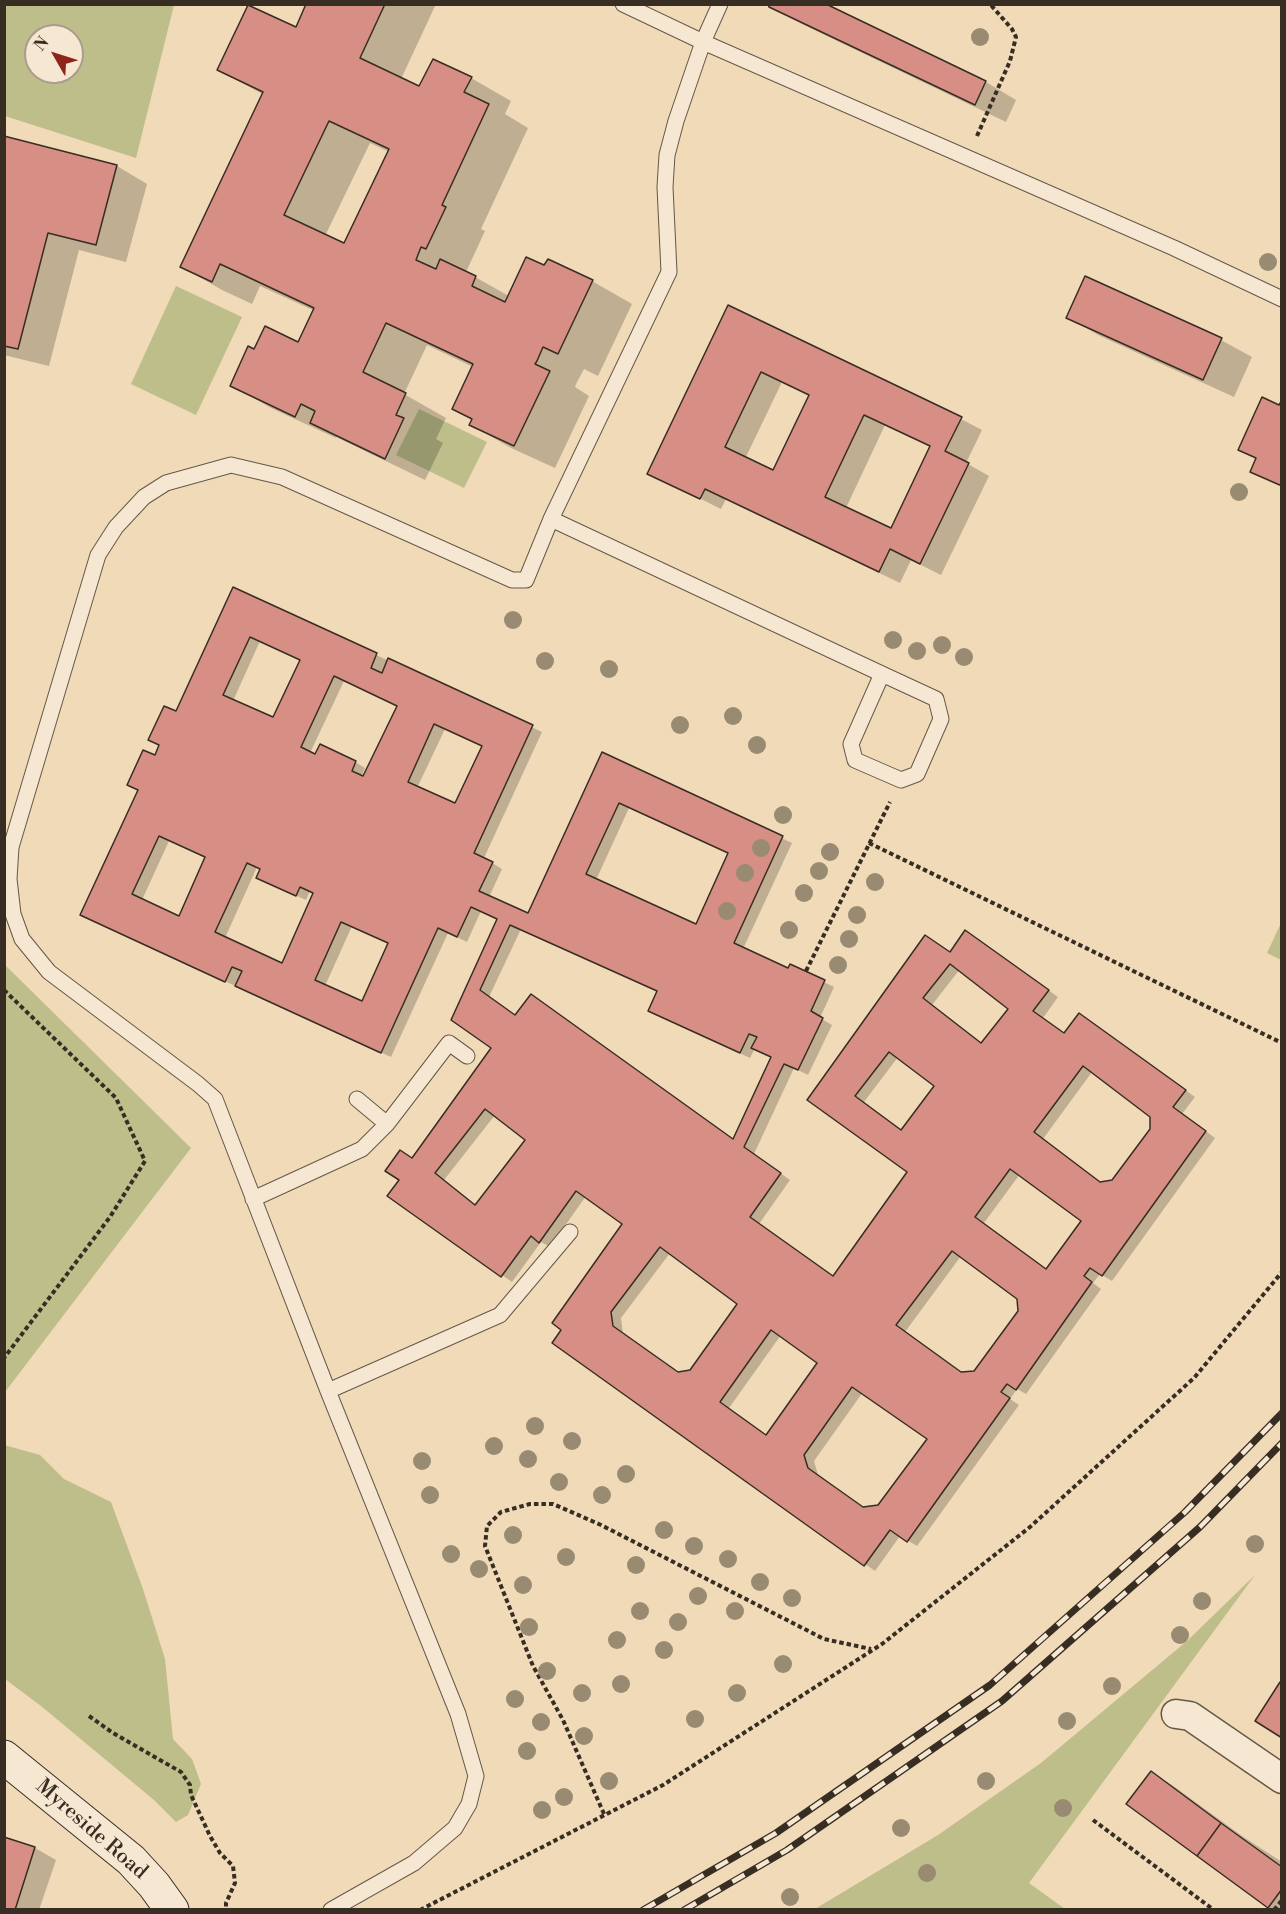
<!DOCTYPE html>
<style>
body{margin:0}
#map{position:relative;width:1286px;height:1914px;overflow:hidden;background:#f0dab8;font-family:"Libre Bodoni",serif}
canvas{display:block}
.frame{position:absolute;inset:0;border:6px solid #372d23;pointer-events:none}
.north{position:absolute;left:24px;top:24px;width:60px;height:60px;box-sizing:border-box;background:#f5e7d1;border:2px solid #a99d8b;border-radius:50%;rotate:309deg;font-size:16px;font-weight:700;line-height:24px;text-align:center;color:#372d23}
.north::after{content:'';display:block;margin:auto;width:21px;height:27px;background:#8f2418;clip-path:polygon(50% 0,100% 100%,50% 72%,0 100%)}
</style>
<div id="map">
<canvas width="1286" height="1914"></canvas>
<div class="frame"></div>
<div class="north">N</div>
</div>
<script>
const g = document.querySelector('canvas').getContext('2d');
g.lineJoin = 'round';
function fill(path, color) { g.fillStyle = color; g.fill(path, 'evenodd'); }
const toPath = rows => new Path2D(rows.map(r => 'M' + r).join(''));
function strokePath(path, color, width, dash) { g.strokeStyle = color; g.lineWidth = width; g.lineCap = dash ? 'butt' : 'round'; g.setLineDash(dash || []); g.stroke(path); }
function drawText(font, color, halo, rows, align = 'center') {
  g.font = font + ' "Libre Bodoni",serif'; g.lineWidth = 4.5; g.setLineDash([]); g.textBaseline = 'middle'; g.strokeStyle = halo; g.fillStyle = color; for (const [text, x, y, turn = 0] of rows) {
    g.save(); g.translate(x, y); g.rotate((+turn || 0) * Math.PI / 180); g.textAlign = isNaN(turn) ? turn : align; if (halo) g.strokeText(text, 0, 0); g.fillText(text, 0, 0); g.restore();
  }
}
const green = toPath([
 [5,4,174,5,136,158,5,116],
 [36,36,72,36,72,72,36,72],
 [176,286,242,317,196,415,131,384],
 [419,409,487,442,464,488,396,455],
 [1281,923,1281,960,1267,953],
 [4,964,191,1148,5,1392,4,1392],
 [4,1445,40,1455,64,1479,111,1502,143,1589,165,1659,173,1739,192,1759,201,1784,188,1815,176,1822,154,1800,41,1706,5,1679],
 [1255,1575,1029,1883,1065,1909,815,1909,938,1835,1041,1763,1187,1641]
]);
const shadow = toPath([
 [308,4,436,4,401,79,420,88,471,78,511,101,505,114,528,128,481,229,485,231,466,272,509,296,545,267,592,281,632,304,598,376,584,369,576,384,575,387,589,396,555,468,511,448,471,425,473,420,453,409,473,367,427,345,404,394,446,418,436,439,443,443,425,480,336,437,336,438,271,408,231,385,255,351,299,344,315,311,260,286,252,304,222,290,182,267,264,95,219,70,296,29],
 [370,143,389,152,345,245,325,236],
 [770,4,828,4,827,7,986,82,1016,100,1006,122,802,24],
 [4,137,117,166,147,184,126,262,79,250,49,366,4,355],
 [729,307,961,419,982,430,966,463,989,476,941,575,911,560,900,583,726,499,721,509,649,473],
 [782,382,810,396,773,472,745,459],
 [885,425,931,447,892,530,846,508],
 [1068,317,1221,340,1252,357,1234,397,1098,335],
 [234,589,542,732,484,858,502,869,489,897,529,915,603,754,792,843,743,949,789,970,791,966,834,987,820,1018,832,1025,808,1075,794,1068,754,1154,790,1180,759,1224,834,1277,910,1172,809,1100,951,954,976,938,1058,997,1043,1018,1065,1034,1089,1021,1195,1097,1182,1114,1215,1138,1112,1281,1100,1274,1093,1283,1101,1289,1026,1394,1017,1389,1010,1399,1019,1405,917,1546,900,1536,875,1571,554,1342,624,1224,586,1196,550,1247,541,1242,512,1282,390,1196,493,1047,453,1019,499,919,481,911,467,942,448,933,391,1057,91,920,156,757],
 [260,641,301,660,274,719,233,701],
 [344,681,398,706,364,778,361,777,365,768,355,762,310,753],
 [445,729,483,746,456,805,417,788],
 [629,808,730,854,697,926,596,880],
 [169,841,206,858,179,918,142,900],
 [257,867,261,869,268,883,306,900,310,891,315,893,283,965,225,938],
 [352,926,390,944,363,1003,325,986],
 [521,929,658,992,659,1016,750,1058,755,1048,772,1058,734,1140,516,1016,489,997],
 [960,969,1010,1008,983,1044,932,1005],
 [898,1057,936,1086,902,1130,864,1102],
 [1092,1072,1151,1116,1152,1130,1113,1182,1102,1183,1043,1139],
 [495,1115,527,1140,476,1205,444,1180],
 [1020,1174,1084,1221,1047,1270,984,1223],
 [670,1253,740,1304,691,1371,679,1373,623,1334,621,1318],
 [961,1256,1018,1298,1019,1312,975,1372,962,1374,905,1332],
 [781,1335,820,1363,767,1436,729,1408],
 [863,1392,929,1439,879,1506,864,1509,818,1475,814,1461],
 [1151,1773,1172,1785,1242,1836,1282,1862,1282,1910,1273,1910,1268,1907],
 [4,1838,35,1848,56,1860,39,1910,4,1910]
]);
const building = toPath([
 [306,4,385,4,360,58,419,86,433,59,472,77,464,92,489,104,442,205,446,207,426,249,421,247,416,260,436,269,440,259,476,276,472,286,505,302,526,257,544,265,548,259,593,280,558,354,543,347,537,361,535,364,550,371,514,446,469,425,472,419,452,409,473,364,386,323,363,372,406,393,396,415,404,418,385,459,310,423,315,411,301,404,295,417,230,386,248,346,254,349,265,326,298,342,314,308,220,264,212,282,180,267,263,92,217,70,248,5,296,27,306,4],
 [329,121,389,149,344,243,284,215,329,121],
 [768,4,826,4,986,81,975,105,769,7,768,4],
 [4,136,117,165,96,245,48,233,18,349,4,346,4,136],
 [1085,276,1222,338,1203,380,1066,318,1085,276],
 [728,305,962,417,945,451,969,463,920,564,890,549,879,572,705,489,700,499,647,474,728,305],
 [761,372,809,395,773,470,725,447,761,372],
 [864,415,930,446,891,528,825,497,864,415],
 [1262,397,1279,405,1282,400,1282,486,1250,472,1256,458,1238,450,1262,397],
 [233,587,377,653,371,668,382,673,388,658,533,725,474,853,493,862,479,891,528,913,602,752,783,836,734,943,788,968,790,964,825,980,811,1011,823,1018,798,1070,784,1064,744,1147,781,1173,750,1217,833,1276,907,1172,807,1100,925,935,950,952,965,930,1049,990,1033,1011,1064,1033,1079,1013,1186,1090,1173,1107,1206,1131,1102,1276,1090,1268,1084,1276,1092,1282,1016,1390,1007,1384,1001,1392,1010,1398,907,1542,890,1530,864,1566,552,1343,561,1330,552,1323,622,1224,576,1191,539,1243,531,1236,501,1277,387,1196,399,1180,385,1171,400,1150,412,1158,491,1048,451,1020,497,919,471,907,457,937,438,928,381,1053,235,986,242,971,232,967,225,982,80,915,138,790,127,785,143,750,155,755,159,745,148,740,164,706,176,711,233,587],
 [250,637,300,660,273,717,223,695,250,637],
 [334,676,397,706,363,776,352,771,356,761,320,744,315,754,301,747,334,676],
 [434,724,482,746,455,803,408,782,434,724],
 [619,803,728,853,696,924,586,874,619,803],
 [159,836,205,857,179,916,132,894,159,836],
 [247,863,260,869,256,878,296,896,300,887,313,893,282,963,215,932,247,863],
 [341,922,388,943,362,1001,315,980,341,922],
 [510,925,657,991,648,1011,740,1053,749,1034,757,1037,751,1048,771,1057,733,1139,531,994,515,1015,480,990,510,925],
 [950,964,1008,1009,981,1043,923,998,950,964],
 [889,1052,934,1086,901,1130,855,1096,889,1052],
 [1083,1066,1150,1117,1150,1129,1112,1180,1100,1182,1034,1132,1083,1066],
 [485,1109,525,1140,475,1205,435,1173,485,1109],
 [1010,1169,1081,1221,1046,1269,975,1217,1010,1169],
 [660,1247,737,1304,690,1370,678,1372,613,1326,611,1312,660,1247],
 [952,1251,1017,1299,1018,1311,974,1371,961,1372,896,1325,952,1251],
 [771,1330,817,1363,766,1435,720,1402,771,1330],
 [852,1387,927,1439,878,1505,863,1507,808,1468,804,1455,852,1387],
 [1280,1682,1282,1683,1282,1738,1255,1721,1280,1682],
 [1151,1771,1221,1823,1197,1856,1126,1804,1151,1771],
 [1221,1823,1282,1867,1282,1889,1268,1908,1197,1856,1221,1823],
 [4,1837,35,1847,15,1910,4,1910,4,1837]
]);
const path = toPath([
 [977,136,1010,61,1016,37,1012,29,990,4],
 [869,843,1282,1043],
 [806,971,890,802],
 [4,990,116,1098,145,1161,110,1217,4,1358],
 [89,1716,113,1733,181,1772,190,1785,191,1795,210,1836,220,1853,233,1866,235,1883,226,1903,226,1910],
 [604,1814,563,1720,533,1666,485,1546,487,1526,501,1512,530,1504,553,1504,601,1525,824,1639,871,1649],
 [1093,1820,1214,1910],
 [420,1910,663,1785,882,1644,1030,1527,1194,1378,1282,1272],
 [1274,1910,1282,1900]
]);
const lane = toPath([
 [623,4,703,42,1174,248,1282,299],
 [551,519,882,674],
 [882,674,936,699,941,719,917,774,901,780,855,760,851,744,882,674],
 [357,1099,387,1124],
 [253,1199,362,1149,387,1124,449,1043,467,1056],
 [328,1391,500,1315,570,1232],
 [331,1910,414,1863,455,1828,469,1804,476,1776,458,1714,328,1391,215,1099,198,1084,49,972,22,939,13,914,9,879,11,847,98,555,116,527,144,497,166,483,231,465,282,477,512,580,526,580,551,519,669,272,665,187,667,155,676,121,703,42,720,4]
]);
const street = toPath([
 [1176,1714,1190,1716,1282,1779]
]);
const secondary = toPath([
 [4,1757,131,1860,154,1885,172,1910]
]);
const rail = toPath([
 [643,1910,776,1833,990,1685,1185,1512,1282,1413],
 [684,1910,787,1850,1002,1701,1200,1527,1282,1443]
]);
const trees = [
 [980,37],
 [1268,262],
 [1239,492],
 [513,620],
 [893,640],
 [942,645],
 [917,651],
 [964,657],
 [545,661],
 [609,669],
 [733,716],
 [680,725],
 [757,745],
 [783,815],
 [761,848],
 [830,852],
 [819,871],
 [745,873],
 [875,882],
 [804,893],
 [727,911],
 [857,915],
 [789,930],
 [849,939],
 [838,965],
 [535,1426],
 [572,1441],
 [494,1446],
 [528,1459],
 [422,1461],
 [626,1474],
 [559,1482],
 [430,1495],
 [602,1495],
 [664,1530],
 [513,1535],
 [1255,1544],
 [694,1546],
 [451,1554],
 [566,1557],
 [728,1559],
 [636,1565],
 [479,1569],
 [760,1582],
 [523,1585],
 [698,1596],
 [792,1598],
 [1202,1601],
 [640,1611],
 [735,1611],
 [678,1622],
 [529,1627],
 [1180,1635],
 [617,1640],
 [664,1650],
 [783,1664],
 [547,1671],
 [621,1684],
 [1112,1686],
 [582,1693],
 [737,1693],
 [515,1699],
 [695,1719],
 [1067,1721],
 [541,1722],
 [584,1736],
 [527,1751],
 [609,1781],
 [986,1781],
 [564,1797],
 [1063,1808],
 [542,1810],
 [901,1828],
 [927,1873],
 [790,1897]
];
const streetNames = [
 ["Myreside Road",91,1830,41]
];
fill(green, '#bebe8b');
fill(shadow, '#0003');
fill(building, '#d78e84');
strokePath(building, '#372d23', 1.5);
strokePath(lane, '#655848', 17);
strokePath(street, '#655848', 31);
strokePath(secondary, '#372d23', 35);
strokePath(path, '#372d23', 4, [4.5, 3]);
strokePath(lane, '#f5e7d1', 15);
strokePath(street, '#f5e7d1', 28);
strokePath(secondary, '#f5e7d1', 33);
strokePath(rail, '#372d23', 7);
strokePath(rail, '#f5e7d1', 4.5, [14]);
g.fillStyle = '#998b72';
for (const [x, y] of trees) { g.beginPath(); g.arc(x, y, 9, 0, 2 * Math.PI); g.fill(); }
drawText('21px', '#372d23', '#f5e7d1', streetNames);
</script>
